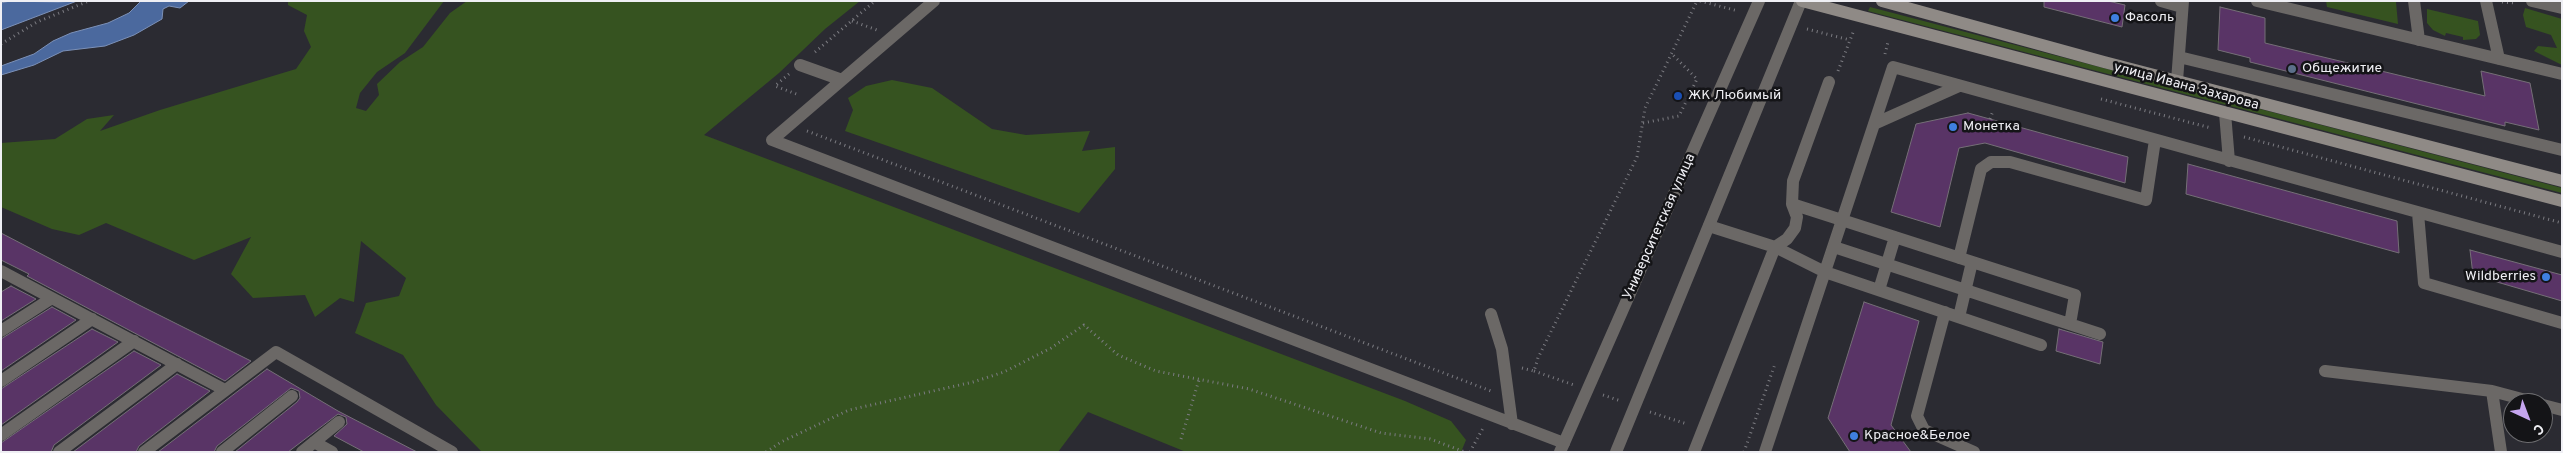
<!DOCTYPE html>
<meta charset="utf-8">
<style>
body{margin:0}
#map{position:relative;width:2563px;height:453px;overflow:hidden;background:#2b2b32;font-family:Overpass,sans-serif}
canvas{display:block}
.frame{position:absolute;inset:0;border:2px solid #efeff4;pointer-events:none}
.north{position:absolute;left:2503px;top:393px;width:50px;height:50px;box-sizing:border-box;background:#141417;border:1px solid #6c6c6f;border-radius:50%;rotate:137deg;font-size:14px;font-weight:700;line-height:20px;text-align:center;color:#efeff4}
.north::after{content:'';display:block;margin:auto;width:18px;height:22px;background:#c6a6f0;clip-path:polygon(50% 0,100% 100%,50% 72%,0 100%)}
</style>
<div id="map">
<canvas width="2563" height="453"></canvas>
<div class="frame"></div>
<div class="north">С</div>
</div>
<script>
const g = document.querySelector('canvas').getContext('2d');
g.lineJoin = 'round';
function fill(path, color) { g.fillStyle = color; g.fill(path, 'evenodd'); }
const toPath = rows => new Path2D(rows.map(r => 'M' + r).join(''));
function strokePath(path, color, width, dash) { g.strokeStyle = color; g.lineWidth = width; g.lineCap = dash ? 'butt' : 'round'; g.setLineDash(dash || []); g.stroke(path); }
function drawText(font, color, halo, rows, align = 'center') {
  g.font = font + ' Overpass,sans-serif'; g.lineWidth = 5; g.setLineDash([]); g.textBaseline = 'middle'; g.strokeStyle = halo; g.fillStyle = color; for (const [text, x, y, turn = 0] of rows) {
    g.save(); g.translate(x, y); g.rotate((+turn || 0) * Math.PI / 180); g.textAlign = isNaN(turn) ? turn : align; if (halo) g.strokeText(text, 0, 0); g.fillText(text, 0, 0); g.restore();
  }
}
const green = toPath([
 [288,1,444,1,405,53,377,72,360,93,356,108,366,111,379,95,377,84,400,62,423,47,450,13,467,1,860,1,825,29,779,73,704,135,1405,401,1451,421,1466,440,1461,452,1186,452,1088,412,1058,452,482,452,436,405,403,355,355,333,366,303,399,296,406,278,361,241,354,302,340,298,315,317,305,295,253,298,231,274,251,237,194,260,106,223,79,235,52,229,1,207,1,143,55,139,87,119,114,115,100,131,160,110,296,69,311,47,304,31,307,15,288,5],
 [2326,1,2396,2,2398,24,2327,7],
 [1870,7,2562,188,2562,193,1868,11],
 [2525,8,2562,19,2562,65,2534,51,2538,46,2557,48,2551,35,2526,27,2523,15],
 [2427,9,2478,21,2480,35,2476,39,2463,40,2463,37,2446,33,2445,36,2433,30,2427,23],
 [892,80,932,88,992,129,1026,135,1090,131,1082,151,1115,147,1115,169,1079,213,845,131,853,110,848,98,866,86]
]);
const water = toPath([
 [10,1,58,2,77,1,1,30,1,3,10,1],
 [141,1,189,1,180,8,169,6,163,9,162,19,134,35,105,46,63,51,34,65,1,75,1,66,34,54,53,41,71,33,108,23,129,13,141,1]
]);
const building = toPath([
 [2044,1,2108,1,2125,5,2122,27,2044,7,2044,1],
 [2220,7,2265,18,2265,43,2485,96,2481,71,2530,83,2539,130,2505,122,2505,126,2250,62,2250,58,2218,50,2220,7],
 [1968,113,2128,157,2125,183,1985,143,1959,148,1940,227,1891,212,1916,124,1968,113],
 [2188,164,2397,221,2399,253,2186,194,2188,164],
 [1,233,139,305,251,361,225,381,27,276,29,274,1,260,1,233],
 [2470,250,2562,275,2562,301,2473,275,2470,250],
 [11,286,36,299,1,321,1,292,11,286],
 [1864,302,1919,321,1891,425,1911,452,1850,452,1828,418,1864,302],
 [52,307,76,320,1,371,1,339,52,307],
 [92,329,118,342,1,425,1,389,92,329],
 [2059,329,2103,342,2100,364,2056,351,2059,329],
 [134,351,161,365,54,445,51,452,1,452,1,443,134,351],
 [267,369,338,411,417,452,364,452,334,436,347,424,346,417,338,414,288,452,235,452,297,402,300,398,299,391,291,388,217,446,214,452,158,452,267,369],
 [177,374,210,391,139,446,136,452,73,452,177,374]
]);
const path = toPath([
 [1700,1,1738,11],
 [2502,2,2515,3],
 [852,21,877,30],
 [1807,29,1850,40],
 [1,44,37,22,89,1],
 [815,52,875,1],
 [1885,54,1888,42],
 [1838,71,1854,30],
 [789,74,775,86,799,95],
 [2101,99,2211,128],
 [1990,119,1993,111],
 [1643,123,1679,116,1697,79,1671,53],
 [807,131,1491,391],
 [2244,137,2562,223],
 [1522,368,1534,371,1538,358,1637,157,1645,108,1697,1],
 [1534,371,1574,385],
 [1603,395,1621,401],
 [1650,412,1687,424],
 [1181,439,1199,380],
 [766,452,781,442,849,410,973,382,1004,372,1051,348,1084,325,1118,355,1156,371,1249,389,1381,433,1430,439,1465,452],
 [1470,452,1483,428],
 [1744,452,1775,364]
]);
const lane = toPath([
 [934,1,772,140,1564,443],
 [2161,1,2182,7],
 [2257,1,2562,74],
 [2414,1,2419,40],
 [2486,1,2499,59],
 [2532,1,2562,8],
 [2179,57,2562,150],
 [800,65,842,80],
 [2177,81,2183,1],
 [2225,113,2229,161],
 [1874,124,1959,86],
 [1792,204,2075,295,2070,324],
 [2418,213,2424,283,2562,323],
 [1709,226,1775,247,1825,272,2041,345],
 [1834,247,2100,334],
 [1959,258,1981,169,1991,162,2010,162,2146,200,2155,140],
 [1,271,225,390],
 [1879,290,1895,237],
 [1945,312,1917,416,1924,430,1974,452],
 [1491,314,1502,349,1512,424],
 [1959,317,1972,262],
 [1,331,52,298],
 [2325,371,2492,391],
 [1,381,92,319],
 [2543,405,2562,410],
 [1,435,134,341],
 [314,442,332,452],
 [59,452,177,364],
 [144,452,276,352,452,452],
 [222,452,292,396],
 [302,452,339,422],
 [1694,452,1775,247,1787,239,1795,228,1797,217,1792,204,1793,181,1829,82],
 [1765,452,1893,67,2562,252],
 [2501,452,2492,391,2537,403]
]);
const street = toPath([
 [1560,452,1759,1],
 [1616,452,1801,1]
]);
const secondary = toPath([
 [1802,1,2562,201],
 [1882,1,2104,62,2562,181]
]);
const markers = [
 [2115,18,5,"#3f7fe0"],
 [2292,69,5,"#5c6f8a"],
 [1678,96,5,"#1a4fb4"],
 [1953,127,5,"#3f7fe0"],
 [2546,277,5,"#3f7fe0"],
 [1854,436,5,"#3f7fe0"]
];
const poiNames = [
 ["Фасоль",2125,18],
 ["Общежитие",2302,69],
 ["ЖК Любимый",1688,96],
 ["Монетка",1963,127],
 ["Wildberries",2536,277,"right"],
 ["Красное&Белое",1864,436]
];
const streetNames = [
 ["улица Ивана Захарова",2186,87,15],
 ["Университетская улица",1660,227,-66]
];
fill(green, '#365320');
fill(water, '#4b699e');
strokePath(water, '#7c91b8', 1);
fill(building, '#593466');
strokePath(building, '#756f77', 1);
strokePath(path, '#7c7c82', 3, [1, 4]);
strokePath(lane, '#6b6866', 12);
strokePath(street, '#6b6866', 12);
strokePath(secondary, '#8f8a86', 12);
for (const [x, y, r, color] of markers) { const dot = new Path2D(); dot.arc(x, y, r, 0, 2 * Math.PI); g.fillStyle = color; g.fill(dot); strokePath(dot, '#141417', 2); }
drawText('14px', '#efeff4', '#141417', poiNames, 'left');
drawText('14px', '#efeff4', '#141417', streetNames);
</script>
